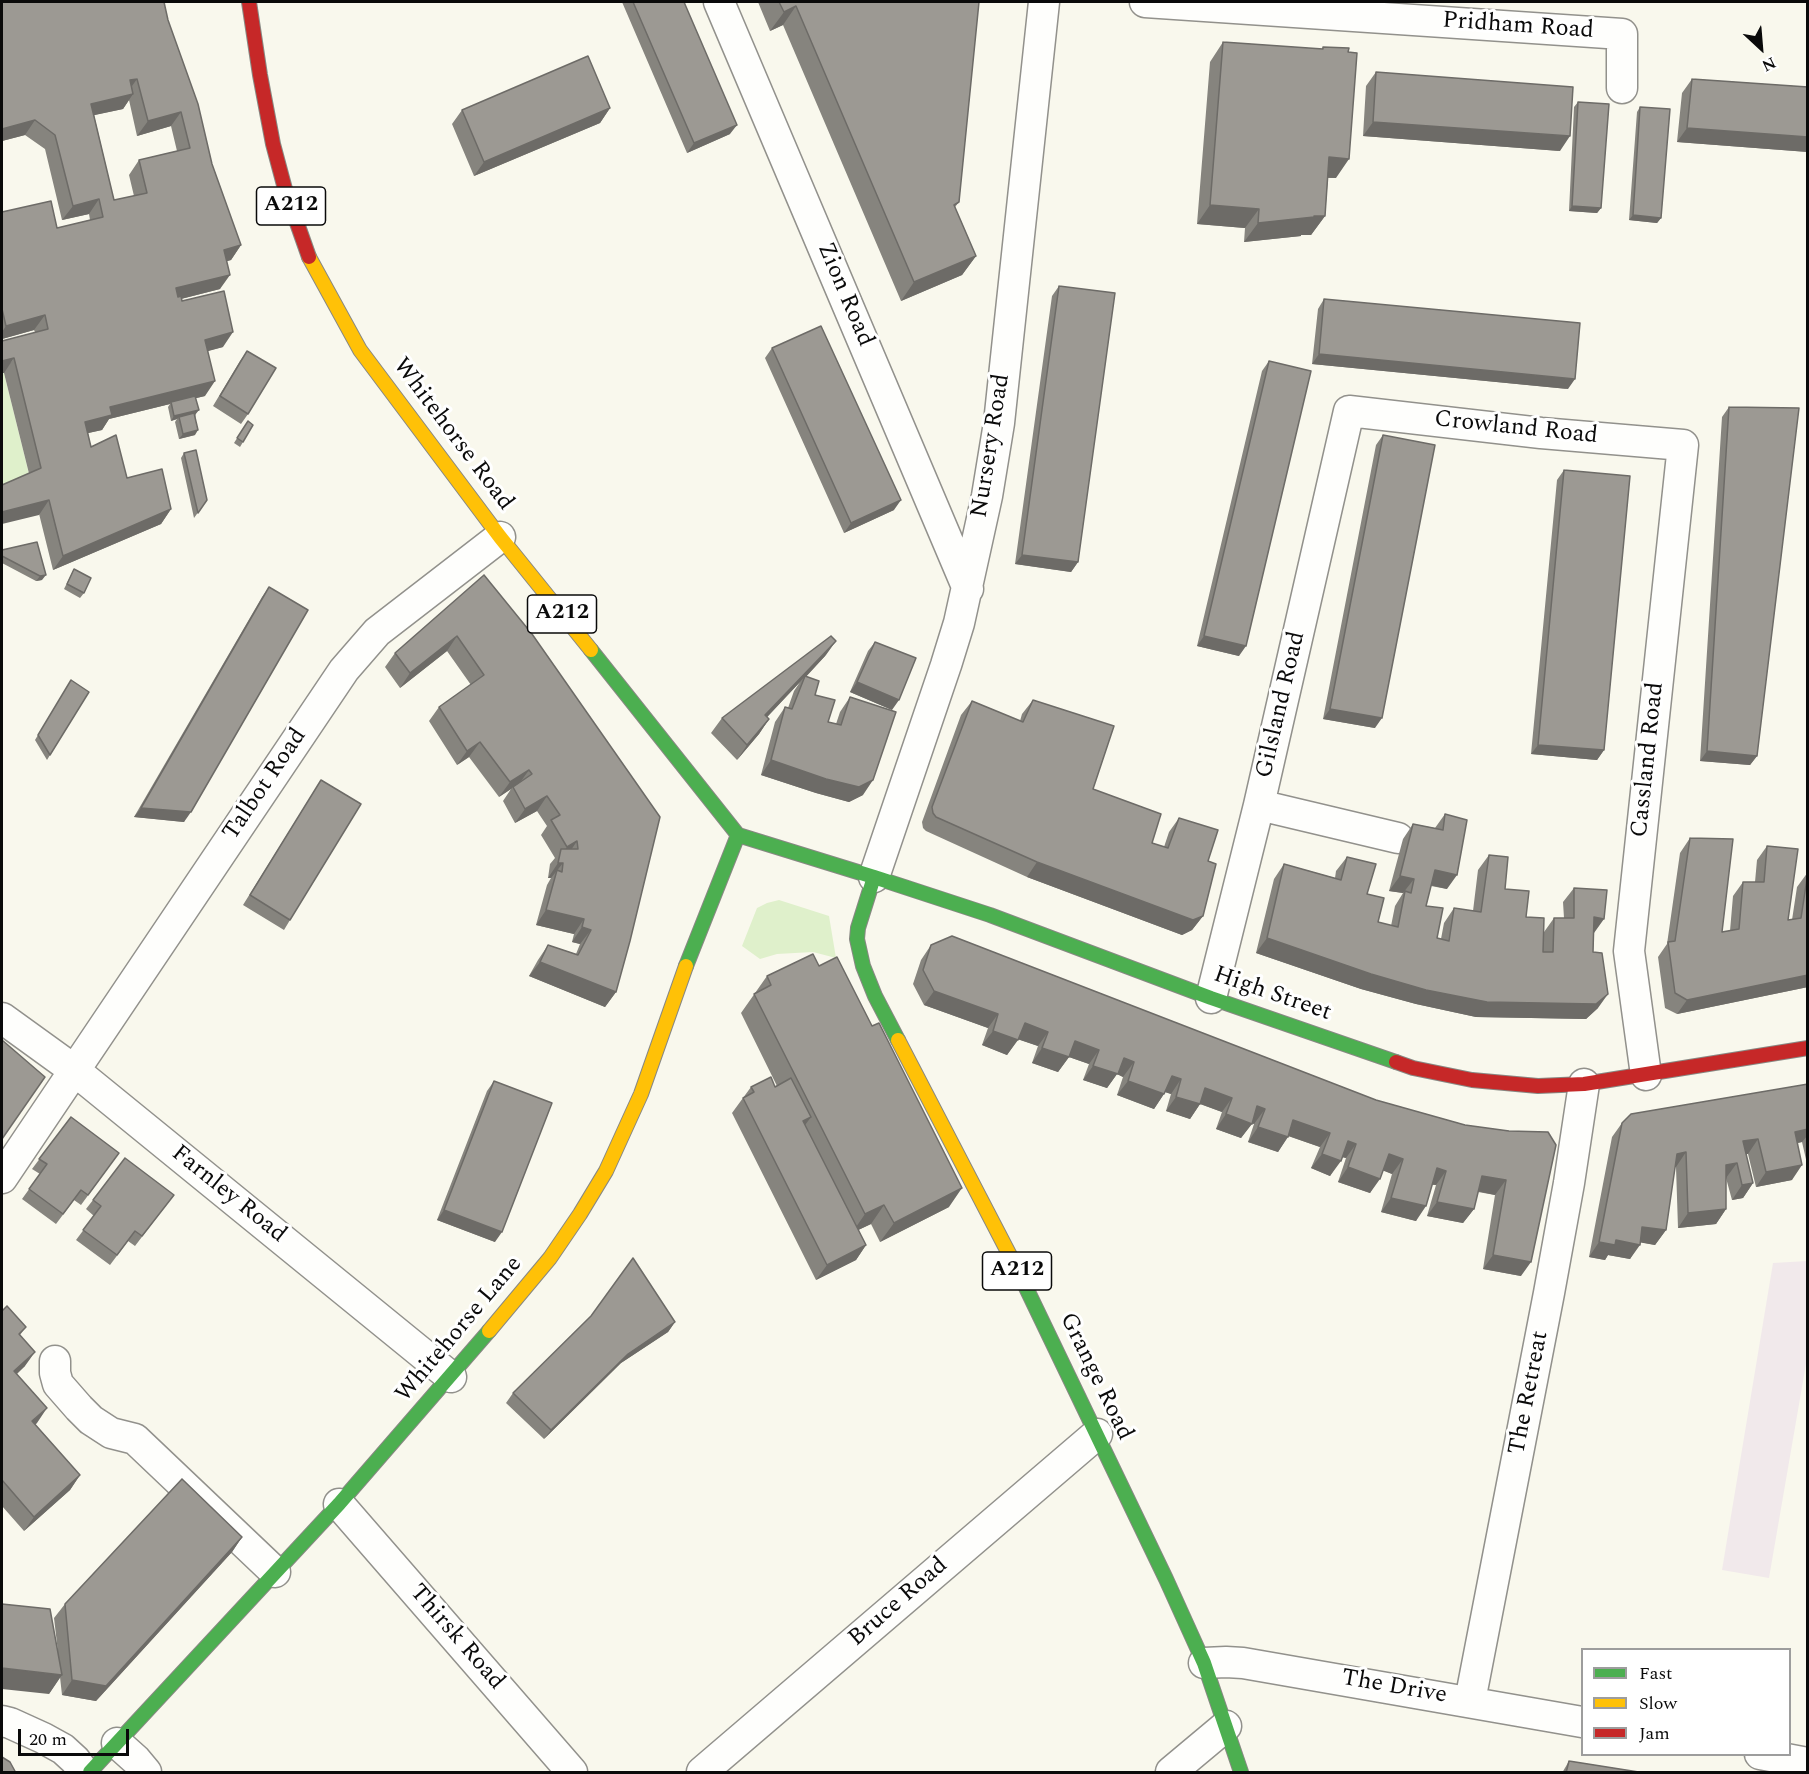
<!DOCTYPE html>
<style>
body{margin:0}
#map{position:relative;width:1809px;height:1774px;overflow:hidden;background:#f9f8ed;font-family:Spectral,serif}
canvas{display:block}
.frame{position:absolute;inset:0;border:3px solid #0a0a0a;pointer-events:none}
.legend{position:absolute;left:1581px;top:1648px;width:210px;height:108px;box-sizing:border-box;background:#fff;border:2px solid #9d9d9d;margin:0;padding:8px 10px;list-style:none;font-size:18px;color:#0a0a0a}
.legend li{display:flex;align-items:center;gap:12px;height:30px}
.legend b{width:30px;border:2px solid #9d9d9d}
.north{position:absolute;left:1731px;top:18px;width:60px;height:60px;-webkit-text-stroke:4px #fff;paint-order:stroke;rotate:154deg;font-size:16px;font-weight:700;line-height:24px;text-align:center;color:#0a0a0a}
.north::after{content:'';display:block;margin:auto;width:21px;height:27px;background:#0a0a0a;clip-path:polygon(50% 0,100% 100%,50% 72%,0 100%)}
.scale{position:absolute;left:18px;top:1729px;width:111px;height:27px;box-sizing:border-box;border:3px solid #0a0a0a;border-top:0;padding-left:8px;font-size:18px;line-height:21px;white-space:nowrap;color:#0a0a0a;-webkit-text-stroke:4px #fff;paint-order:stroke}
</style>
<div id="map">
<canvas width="1809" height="1774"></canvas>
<div class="frame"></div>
<ul class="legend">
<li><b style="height:8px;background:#4caf50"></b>Fast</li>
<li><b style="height:8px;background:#ffc107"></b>Slow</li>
<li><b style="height:8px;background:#c62828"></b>Jam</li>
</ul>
<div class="north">N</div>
<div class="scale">20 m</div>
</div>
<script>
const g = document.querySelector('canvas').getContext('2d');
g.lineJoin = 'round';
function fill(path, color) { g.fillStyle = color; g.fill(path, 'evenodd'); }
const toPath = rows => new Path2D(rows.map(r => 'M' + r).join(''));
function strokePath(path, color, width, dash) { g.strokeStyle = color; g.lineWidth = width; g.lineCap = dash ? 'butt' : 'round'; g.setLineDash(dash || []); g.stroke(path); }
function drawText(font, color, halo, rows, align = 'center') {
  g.font = font + ' Spectral,serif'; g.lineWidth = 6; g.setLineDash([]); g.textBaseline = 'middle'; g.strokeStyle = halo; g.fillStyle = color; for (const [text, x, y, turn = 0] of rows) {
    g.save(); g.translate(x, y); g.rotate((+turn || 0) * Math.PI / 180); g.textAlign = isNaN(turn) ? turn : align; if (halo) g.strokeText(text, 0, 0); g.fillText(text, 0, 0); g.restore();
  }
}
const industrial = toPath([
 [1807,1261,1807,1358,1769,1578,1722,1570,1773,1263]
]);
const green = toPath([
 [2,373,4,373,31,482,2,495],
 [779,900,829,916,836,958,813,952,777,954,760,959,742,946,757,908,767,903]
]);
const street = toPath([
 [719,2,968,589],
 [1145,2,1622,34,1622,88],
 [1259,805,1398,838],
 [874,877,946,665,959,623,987,496,999,423,1044,2],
 [1211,998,1259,805,1349,411,1541,433,1683,445,1629,951,1646,1075],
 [2,1018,74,1070,451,1377],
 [2,1178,344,670,377,632,500,537],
 [55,1361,55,1373,58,1384,79,1408,91,1420,111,1433,135,1439,275,1572],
 [339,1504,572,1772],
 [1204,1663,1226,1662,1243,1663,1582,1722],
 [1470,1701,1549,1293,1569,1183,1584,1084],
 [2,1721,10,1723,43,1738,63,1749,75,1760,84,1772],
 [117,1743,136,1760,146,1772],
 [1760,1754,1808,1763],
 [702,1772,1097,1434],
 [1171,1772,1226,1726]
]);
const fast = toPath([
 [591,650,738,835,874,877,858,928,857,939,863,966,875,996,898,1040],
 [874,877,990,915,1211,998,1396,1062],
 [686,966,738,835],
 [1019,1273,1166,1579,1204,1663,1241,1772],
 [90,1772,339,1504,489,1331]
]);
const slow = toPath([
 [309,257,360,350,500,537,591,650],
 [898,1040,1019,1273],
 [489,1331,550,1258,580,1214,606,1171,641,1094,686,966]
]);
const jam = toPath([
 [249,2,260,75,273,144,285,189,309,257],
 [1396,1062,1413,1068,1472,1080,1538,1086,1584,1084,1808,1048]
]);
const wall = toPath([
 [2,2,168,20,212,164,241,245,231,260,227,261,220,289,181,299,182,301,223,347,207,351,205,396,196,398,195,435,179,439,175,422,177,419,171,421,168,407,170,404,109,419,102,430,88,433,91,447,127,478,171,509,161,524,53,570,4,373,2,373,35,332,34,330,2,339,2,212,57,228,90,220,89,214,62,220,45,149,25,135,2,141],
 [129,100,137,136,171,126,177,151,139,160,129,175,134,196,114,200,94,115,123,109],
 [622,2,684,2,730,134,687,153],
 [758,2,979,2,959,202,955,207,976,256,962,275,901,301,783,25,770,31],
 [1223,42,1322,49,1323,47,1336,178,1328,178,1325,216,1311,235,1301,235,1301,236,1244,242,1245,228,1197,224,1210,62],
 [1376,72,1560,151,1363,136,1366,86],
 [1692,79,1808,87,1808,152,1677,142,1682,93],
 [1578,102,1601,208,1597,213,1569,211,1574,107],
 [1640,107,1661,218,1657,223,1629,220,1637,112],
 [610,108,600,123,474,176,452,124,462,110],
 [1059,286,1078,562,1071,572,1015,564,1052,296],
 [1324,299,1568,389,1312,364,1318,309],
 [772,348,894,510,844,533,765,358],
 [247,351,248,414,241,424,213,406,240,361],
 [1269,361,1239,656,1197,646,1262,371],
 [1729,407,1757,756,1750,765,1700,761,1722,417],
 [248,421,243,442,240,447,234,443],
 [1383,435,1375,728,1323,719,1376,445],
 [184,453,207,500,194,518,181,458],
 [1564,470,1604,750,1597,760,1531,754,1557,480],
 [37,542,42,580,36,581,2,563,2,550],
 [74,569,84,593,80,598,64,589],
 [484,575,532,634,616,992,605,1007,529,976,538,960,548,945,576,954,580,944,572,942,574,934,536,925,547,885,551,878,548,878,550,864,555,858,541,835,547,826,537,811,515,823,503,801,511,789,499,797,469,757,457,765,429,721,439,707,471,685,447,651,400,688,385,667,395,653],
 [269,587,184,822,134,817,262,597],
 [875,642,892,710,850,692,868,651],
 [826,655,806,676,828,722,836,724,840,712,850,697,863,795,849,802,816,793,761,775,775,722,785,707,788,708,794,691,800,682,767,717,769,719,759,734,737,760,711,733,722,718],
 [68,685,50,755,47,760,35,740],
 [1033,700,1093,789,1152,843,1164,847,1169,832,1179,818,1208,861,1203,916,1192,930,1182,935,1027,877,926,831,923,828,922,822,961,715,972,701,1020,721,1022,714],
 [321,780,290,920,284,930,243,905],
 [1445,814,1447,889,1431,886,1426,906,1437,938,1441,939,1444,923,1454,908,1473,911,1478,870,1489,855,1505,889,1526,917,1544,932,1554,918,1564,918,1563,902,1574,888,1594,933,1593,952,1598,1008,1586,1019,1476,1017,1416,1004,1361,989,1256,953,1274,879,1284,864,1335,878,1336,871,1347,857,1367,894,1378,922,1391,926,1395,906,1403,893,1389,891,1403,839,1413,824,1435,828],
 [1690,838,1722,932,1730,931,1733,896,1743,882,1755,882,1757,860,1767,846,1788,920,1792,920,1797,887,1808,872,1808,987,1677,1014,1665,1008,1658,957,1667,944,1680,853],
 [931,945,1376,1100,1465,1125,1509,1131,1521,1276,1483,1269,1495,1195,1478,1192,1474,1209,1463,1223,1427,1216,1436,1185,1432,1185,1416,1221,1381,1212,1392,1174,1383,1170,1370,1193,1338,1182,1346,1158,1342,1157,1330,1176,1311,1168,1320,1147,1288,1136,1278,1152,1248,1142,1254,1124,1252,1123,1241,1138,1216,1129,1222,1112,1200,1104,1190,1119,1166,1111,1171,1094,1165,1092,1154,1109,1117,1095,1123,1077,1117,1074,1107,1088,1083,1080,1089,1064,1069,1057,1058,1072,1032,1063,1038,1046,1018,1039,1007,1055,982,1045,988,1028,924,1005,913,984,921,960],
 [767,976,949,1207,880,1242,871,1224,858,1230,866,1245,856,1260,816,1280,732,1113,751,1087,775,1087,777,1086,741,1013],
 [494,1081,495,1242,437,1220,487,1091],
 [1808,1084,1808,1168,1802,1142,1797,1143,1792,1180,1756,1187,1748,1154,1746,1154,1753,1183,1743,1198,1732,1200,1726,1178,1726,1209,1716,1224,1678,1228,1676,1167,1675,1167,1666,1230,1655,1245,1640,1242,1630,1259,1608,1255,1605,1260,1589,1257,1612,1137,1622,1123],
 [71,1117,119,1153,81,1205,74,1200,56,1224,22,1199,40,1174,32,1169],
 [174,1195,135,1246,128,1241,110,1265,76,1240,94,1216,86,1209,93,1200],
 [2,1311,26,1327,20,1335,25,1366,17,1374,37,1423,35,1424,80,1475,70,1490,24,1531,2,1506],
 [675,1322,668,1332,621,1363,544,1439,506,1403,513,1393],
 [242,1537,232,1552,96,1701,62,1695,60,1677,49,1694,58,1652,54,1618,65,1604],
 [1569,1761,1645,1773,1562,1773]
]);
const shadedWall = toPath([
 [796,6,783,25,770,31,784,12],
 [137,79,127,93,130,80],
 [133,94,123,109,81,118,91,104],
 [610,108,600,123,474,176,484,162],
 [181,112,171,126,137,136,148,121],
 [35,120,25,135,2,141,2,129],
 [1373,122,1570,136,1560,151,1363,136],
 [737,125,730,134,687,153,694,143],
 [1687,128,1808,137,1808,152,1677,142],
 [1329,157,1349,159,1336,178,1316,177],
 [99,199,89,214,62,220,73,206],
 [1210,205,1259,209,1245,228,1197,224],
 [1572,206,1601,208,1597,213,1569,211],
 [1633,215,1661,218,1657,223,1629,220],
 [1314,216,1325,216,1311,235,1301,235,1301,236,1244,242,1258,223],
 [241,245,231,260,214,265,224,250],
 [976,256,962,275,901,301,914,282],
 [230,275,220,289,165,303,176,288],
 [45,315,34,330,2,339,2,332,6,326],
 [233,332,223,347,194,355,205,340],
 [1319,354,1575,379,1568,389,1312,364],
 [14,358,4,373,2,373,2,361],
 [215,381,205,396,172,404,171,402,170,404,109,419,102,430,75,436,85,422,110,407],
 [199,410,195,415,179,419,179,417,177,419,171,421,174,416],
 [198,430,195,435,179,439,183,434],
 [49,500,39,515,2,524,2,512],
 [901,500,894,510,844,533,851,523],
 [171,509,161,524,53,570,63,556],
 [1022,555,1078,562,1071,572,1015,564],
 [46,575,42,580,36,581,40,576],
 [457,636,447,651,400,688,410,673],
 [1204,636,1246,646,1239,656,1197,646],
 [836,641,826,655,804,679,805,676,800,682,755,730,765,715],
 [857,682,899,700,892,710,850,692],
 [1330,709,1382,718,1375,728,1323,719],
 [769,719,759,734,737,760,747,745],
 [480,742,469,757,457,765,467,751],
 [1538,745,1604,750,1597,760,1531,754],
 [1707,751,1757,756,1750,765,1700,761],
 [771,760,873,780,863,795,849,802,816,793,761,775],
 [529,770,519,784,513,787,511,789,499,797,510,782],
 [547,796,537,811,515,823,525,809],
 [141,808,191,812,184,822,134,817],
 [577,841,567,856,559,858,567,847],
 [1037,862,1203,916,1192,930,1182,935,1027,877],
 [558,863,563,863,551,878,548,878],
 [1435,870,1457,875,1447,889,1425,884],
 [1400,876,1414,879,1403,893,1389,891],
 [546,910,584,919,574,934,536,925],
 [1594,917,1604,919,1594,933],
 [582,927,591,930,580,944,572,942],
 [1267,938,1608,994,1598,1008,1586,1019,1476,1017,1416,1004,1361,989,1256,953],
 [540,962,616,992,605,1007,529,976],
 [1808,975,1808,987,1677,1014,1687,1000],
 [934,991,998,1014,988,1028,924,1005],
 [1025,1023,1048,1032,1038,1046,1014,1038],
 [993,1031,1018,1040,1007,1055,982,1045],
 [1075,1041,1099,1050,1089,1064,1069,1057,1058,1072,1032,1063,1042,1048],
 [1124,1058,1134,1062,1123,1077,1117,1074,1107,1088,1083,1080,1093,1066],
 [1172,1076,1181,1079,1171,1094,1162,1091],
 [1128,1081,1164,1094,1154,1109,1117,1095],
 [1205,1088,1232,1098,1222,1112,1195,1102],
 [1176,1097,1200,1104,1190,1119,1166,1111],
 [1257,1106,1265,1109,1254,1124,1247,1121],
 [1226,1114,1252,1124,1241,1138,1216,1129],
 [811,1117,800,1132,803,1121],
 [1293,1120,1330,1133,1320,1147,1283,1134],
 [1258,1127,1288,1137,1278,1152,1248,1142],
 [1808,1129,1808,1135,1802,1142,1784,1146,1795,1132],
 [1758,1139,1748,1154,1733,1156,1743,1141],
 [1348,1141,1356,1144,1346,1158,1338,1156],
 [1686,1152,1676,1167,1666,1169,1677,1154],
 [1322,1154,1341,1161,1330,1176,1311,1168],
 [1389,1154,1403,1159,1392,1174,1379,1169],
 [1737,1163,1726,1178,1726,1165],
 [1802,1165,1792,1180,1756,1187,1766,1172],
 [1348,1167,1380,1179,1370,1193,1338,1182],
 [1437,1168,1446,1171,1436,1185,1427,1183],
 [1482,1176,1506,1180,1495,1195,1472,1190],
 [1753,1183,1743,1198,1732,1200,1742,1185],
 [962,1188,949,1207,880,1242,894,1223],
 [1391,1198,1426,1206,1416,1221,1381,1212],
 [1437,1202,1474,1209,1463,1223,1427,1216],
 [884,1205,871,1224,852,1233,865,1214],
 [1726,1209,1716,1224,1678,1228,1688,1213],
 [444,1210,502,1232,495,1242,437,1220],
 [1642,1227,1666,1230,1655,1245,1632,1241],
 [1616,1240,1640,1245,1630,1259,1608,1255,1605,1260,1589,1257,1599,1242],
 [866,1245,856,1260,816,1280,827,1265],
 [1493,1255,1531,1262,1521,1276,1483,1269],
 [675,1322,668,1332,621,1363,544,1439,551,1430,628,1354],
 [35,1352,25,1366,4,1385,14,1371],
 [47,1408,37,1423,22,1436,32,1421],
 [80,1475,70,1490,24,1531,34,1517],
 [242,1537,232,1552,96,1701,62,1695,72,1680],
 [2,1668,62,1675,49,1694,2,1689]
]);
const building = toPath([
 [2,2,164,2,168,20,198,104,212,164,241,245,224,250,230,275,176,288,178,297,181,296,182,301,224,291,233,332,205,340,215,381,110,407,112,415,85,422,91,447,116,435,127,478,162,469,171,509,63,556,49,500,2,512,2,485,41,468,14,358,2,361,2,341,48,329,45,315,6,326,2,309,2,212,51,201,57,228,103,217,99,199,73,206,55,135,35,120,2,129,2,2],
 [137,79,148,121,181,112,190,148,139,160,147,193,114,200,91,104,133,94,130,80,137,79],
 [633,2,684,2,737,125,694,143,633,2],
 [779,2,979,2,959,202,954,205,976,256,914,282,796,6,784,12,779,2],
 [1223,42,1323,49,1323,47,1349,48,1348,52,1357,53,1349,159,1329,157,1325,216,1314,216,1314,217,1258,223,1259,209,1210,205,1223,42],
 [588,56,610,108,484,162,462,110,588,56],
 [1376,72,1573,87,1570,136,1373,122,1376,72],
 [1692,79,1808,87,1808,137,1687,128,1692,79],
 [1578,102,1609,104,1601,208,1572,206,1578,102],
 [1640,107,1670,109,1661,218,1633,215,1640,107],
 [1059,286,1115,293,1078,562,1022,555,1059,286],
 [1324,299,1580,323,1575,379,1319,354,1324,299],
 [821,326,901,500,851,523,772,348,821,326],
 [247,351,276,368,248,414,220,396,247,351],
 [1269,361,1311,371,1246,646,1204,636,1269,361],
 [195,396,199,410,174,416,171,402,195,396],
 [1729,407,1799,408,1757,756,1707,751,1729,407],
 [194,413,198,430,183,434,179,417,194,413],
 [248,421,253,425,243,442,237,438,248,421],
 [1383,435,1435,445,1382,718,1330,709,1383,435],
 [196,450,207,500,198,513,184,453,196,450],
 [1564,470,1630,476,1604,750,1538,745,1564,470],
 [37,542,46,575,40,576,2,556,2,550,37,542],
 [74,569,91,578,84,593,67,584,74,569],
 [484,575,532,634,660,817,630,941,616,992,540,962,548,945,578,955,591,930,582,927,584,919,546,910,557,870,562,872,563,863,558,863,561,849,578,849,577,841,567,847,551,820,560,815,547,796,525,809,513,787,532,774,529,770,510,782,480,742,467,751,439,707,484,675,457,636,410,673,395,653,484,575],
 [269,587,308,610,191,812,141,808,269,587],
 [831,636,836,641,765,715,769,719,747,745,722,718,831,636],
 [875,642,916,658,899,700,857,682,875,642],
 [805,676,819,681,815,695,835,700,828,722,841,725,850,697,896,712,873,780,859,787,826,779,771,760,785,707,792,709,805,676],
 [71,680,89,692,50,755,38,735,71,680],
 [1033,700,1114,726,1093,789,1161,814,1152,843,1168,848,1179,818,1218,830,1208,861,1216,864,1203,916,1193,920,1037,862,936,817,933,813,932,807,972,701,1023,722,1033,700],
 [321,780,361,804,290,920,250,895,321,780],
 [1445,814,1467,820,1457,875,1435,870,1426,906,1443,908,1437,938,1449,941,1454,908,1481,912,1489,855,1508,857,1505,889,1529,891,1526,917,1544,918,1543,952,1553,952,1554,918,1574,918,1574,888,1607,890,1604,919,1594,917,1593,952,1602,953,1608,994,1596,1004,1487,1002,1426,990,1371,974,1267,938,1284,864,1341,880,1347,857,1376,864,1367,894,1384,898,1378,922,1398,927,1405,891,1411,893,1414,879,1400,876,1413,824,1443,830,1445,814],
 [1690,838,1733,839,1722,932,1739,929,1743,882,1764,882,1767,846,1798,849,1788,920,1801,918,1808,872,1808,975,1687,1000,1675,993,1668,942,1675,941,1690,838],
 [952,936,1376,1100,1465,1125,1509,1131,1548,1132,1556,1145,1531,1262,1493,1255,1506,1180,1482,1176,1474,1209,1437,1202,1446,1171,1437,1168,1426,1206,1391,1198,1403,1159,1389,1154,1380,1179,1348,1167,1356,1144,1348,1141,1341,1161,1322,1154,1330,1133,1293,1120,1288,1137,1258,1127,1265,1109,1257,1106,1252,1124,1226,1114,1232,1098,1205,1088,1200,1104,1176,1097,1181,1079,1172,1076,1164,1094,1128,1081,1134,1062,1124,1058,1118,1074,1093,1066,1099,1050,1075,1041,1069,1057,1042,1048,1048,1032,1025,1023,1018,1040,993,1031,998,1014,934,991,923,970,931,945,952,936],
 [813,954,819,966,837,957,872,1026,879,1023,962,1188,894,1223,884,1205,865,1214,754,994,771,985,767,976,813,954],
 [2,1040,45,1077,2,1139,2,1040],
 [771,1077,775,1087,791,1078,811,1117,803,1121,866,1245,827,1265,743,1098,754,1092,751,1087,771,1077],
 [494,1081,552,1103,502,1232,444,1210,494,1081],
 [1808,1084,1808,1129,1795,1132,1802,1165,1766,1172,1758,1139,1743,1141,1753,1183,1742,1185,1737,1163,1726,1165,1726,1209,1688,1213,1686,1152,1677,1154,1666,1230,1642,1227,1640,1245,1616,1240,1615,1245,1599,1242,1622,1123,1631,1114,1808,1084],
 [71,1117,119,1153,88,1195,81,1190,63,1214,29,1189,47,1164,39,1159,71,1117],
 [125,1158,174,1195,142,1236,135,1231,117,1255,83,1230,101,1206,93,1200,125,1158],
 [633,1258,675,1322,628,1354,551,1430,513,1393,591,1316,633,1258],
 [7,1306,26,1327,19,1334,35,1352,14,1371,47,1408,32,1421,80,1475,34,1517,2,1480,2,1311,7,1306],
 [182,1479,242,1537,106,1686,72,1680,65,1604,182,1479],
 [2,1604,50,1609,62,1675,2,1668,2,1604],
 [2,1757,10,1762,16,1773,2,1773,2,1757],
 [1569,1761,1645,1773,1566,1773,1569,1761]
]);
const shields = [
 [291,206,69],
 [562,614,69],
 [1017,1271,69]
];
const shieldNames = [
 ["A212",291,206],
 ["A212",562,614],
 ["A212",1017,1271]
];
const streetNames = [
 ["Pridham Road",1518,27,4],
 ["Zion Road",844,295,67],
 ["Crowland Road",1516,429,6],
 ["Whitehorse Road",452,435,53],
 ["Nursery Road",992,446,-81],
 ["Gilsland Road",1282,705,-77],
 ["Cassland Road",1649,760,-84],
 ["Talbot Road",266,785,-56],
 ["High Street",1272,995,19],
 ["Farnley Road",228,1195,39],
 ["Whitehorse Lane",460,1330,-50],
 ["Grange Road",1095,1377,64],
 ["The Retreat",1530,1393,-79],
 ["Bruce Road",899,1603,-41],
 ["Thirsk Road",456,1638,49],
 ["The Drive",1394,1688,10]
];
fill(industrial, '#f1e9eb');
fill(green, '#dff0cb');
strokePath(street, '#92918c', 33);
strokePath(fast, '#888883', 16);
strokePath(slow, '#888883', 16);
strokePath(jam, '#888883', 16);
strokePath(street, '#fefefc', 30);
strokePath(fast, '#4caf50', 14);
strokePath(slow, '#ffc107', 14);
strokePath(jam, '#c62828', 14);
fill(wall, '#86847e');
fill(shadedWall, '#6d6b67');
fill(building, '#9c9993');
strokePath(building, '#6d6b67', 1.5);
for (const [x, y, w] of shields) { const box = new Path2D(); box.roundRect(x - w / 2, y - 19, w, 38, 4.5); g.fillStyle = '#fff'; g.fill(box); strokePath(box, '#0a0a0a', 1.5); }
drawText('bold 22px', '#0a0a0a', null, shieldNames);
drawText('24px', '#0a0a0a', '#fff', streetNames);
</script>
